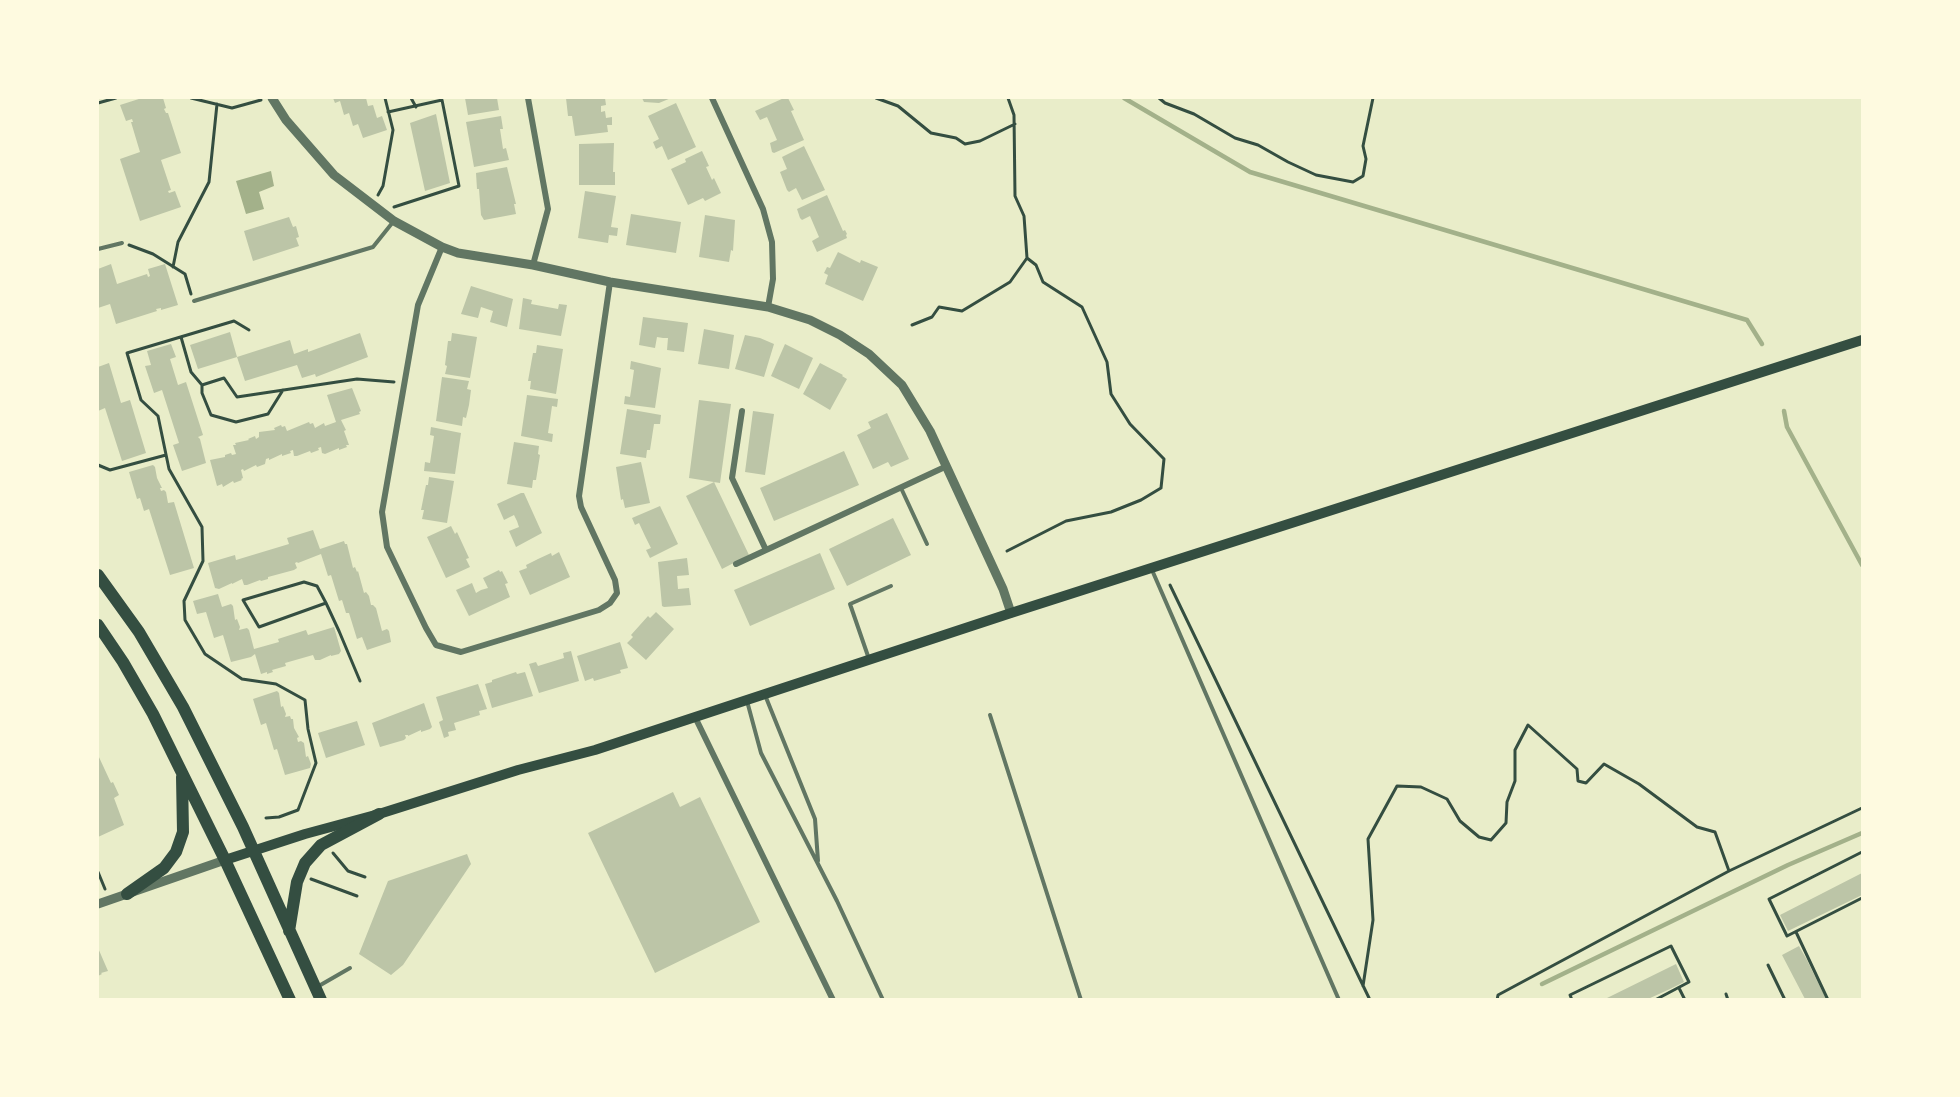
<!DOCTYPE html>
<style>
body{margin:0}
#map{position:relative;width:1960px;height:1097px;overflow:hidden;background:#e9edc9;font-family:Rubik,sans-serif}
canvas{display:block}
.frame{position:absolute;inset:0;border:99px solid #fefae0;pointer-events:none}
</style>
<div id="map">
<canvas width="1960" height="1097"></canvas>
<div class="frame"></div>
</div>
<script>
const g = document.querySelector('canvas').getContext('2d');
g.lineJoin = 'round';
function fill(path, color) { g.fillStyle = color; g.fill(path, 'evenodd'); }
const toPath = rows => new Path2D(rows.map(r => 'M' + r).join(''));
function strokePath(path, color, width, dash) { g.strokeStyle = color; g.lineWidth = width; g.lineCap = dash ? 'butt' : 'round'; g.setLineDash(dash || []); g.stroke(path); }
const water = toPath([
 [271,171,274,186,259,192,264,209,246,214,236,181]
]);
const stream = toPath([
 [1124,98,1250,172,1747,320,1762,344],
 [1784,411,1787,427,1862,565],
 [1542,984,1788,865,1862,833]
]);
const building = toPath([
 [142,98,163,98,166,108,164,109,166,113,168,113,181,153,161,160,171,190,168,191,169,193,175,191,181,207,140,221,120,159,140,152,131,122,133,122,132,119,126,121,120,105],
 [333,98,366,98,368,106,373,105,377,118,382,116,387,130,363,138,358,124,353,126,349,113,344,115,340,101,335,103],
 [465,98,497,98,499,110,468,115],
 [566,98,605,98,606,105,601,106,601,112,605,111,606,118,612,117,612,125,607,125,608,132,575,136,572,116,568,116],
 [642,98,671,98,659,103,644,102],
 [784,98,788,98,794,110,791,111,804,140,774,153,772,152,770,143,777,140,767,117,760,120,755,111],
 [676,103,696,147,668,160,662,146,656,149,653,142,659,139,648,116],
 [436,114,450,183,425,191,410,123],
 [501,116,503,129,500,129,503,149,506,148,509,160,474,167,466,122],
 [614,143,613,172,615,172,615,185,579,185,579,144],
 [804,146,825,190,802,200,796,188,789,192,787,190,780,172,787,169,782,157],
 [702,151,709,166,706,167,712,180,714,178,721,193,705,201,703,198,688,205,671,169,686,162,685,159],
 [507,167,516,204,514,204,516,214,484,220,481,215,479,189,477,189,476,173],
 [585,191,616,196,611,227,618,228,617,236,609,235,608,243,578,238],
 [827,195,843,231,845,230,847,234,846,235,847,238,817,252,812,241,819,237,810,216,802,220,800,218,797,209],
 [631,214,681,222,676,253,626,245],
 [705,215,735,220,733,251,731,250,729,262,699,257],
 [289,217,293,227,296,226,299,237,296,238,299,246,253,261,244,231],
 [838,252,860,263,861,260,878,267,863,301,825,284,828,275,824,273,827,267,830,268],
 [111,264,117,284,147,274,148,277,150,276,148,269,165,264,178,305,161,310,161,308,156,309,157,311,116,324,110,304,98,308,98,269],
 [471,286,513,299,507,327,490,322,493,311,481,307,478,318,461,314],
 [523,298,532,300,531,304,558,309,559,304,567,305,561,336,519,329],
 [643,317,688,323,684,352,667,350,668,338,663,338,657,337,655,348,639,345],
 [704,329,734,335,729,369,698,364],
 [230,332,237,357,198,369,190,345],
 [360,333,368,357,316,377,315,374,302,378,297,365,245,381,237,357,290,340,294,354,308,349,308,352],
 [452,333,477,337,470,378,445,374,447,366,445,365,448,341,451,341],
 [745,335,760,338,774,344,764,377,735,369],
 [171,344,176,357,170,359,178,385,186,382,203,435,198,437,200,439,206,463,182,471,173,445,179,443,162,390,154,393,145,366,151,365,147,351],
 [785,344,813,358,799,389,771,376],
 [537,345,563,349,556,394,530,389,531,381,528,381,533,353,536,353],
 [631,361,661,368,655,408,624,404,625,396,630,397,631,391,634,370,630,369],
 [109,363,121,403,130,400,146,453,122,461,105,408,98,411,98,367],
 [820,363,843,375,842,376,847,379,830,410,803,394],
 [442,377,469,381,467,389,471,390,469,405,466,418,463,417,462,426,436,421],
 [352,388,361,411,359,412,360,414,341,420,346,430,344,431,349,445,346,445,347,447,339,450,339,448,325,454,322,453,321,447,318,448,319,450,311,453,310,451,297,456,294,456,293,450,290,451,291,453,282,456,282,454,269,460,269,458,266,459,265,464,257,467,256,465,244,471,243,469,241,470,243,478,241,479,242,480,234,483,233,481,223,487,222,484,217,486,210,460,225,457,225,455,231,453,232,455,236,454,233,445,236,445,235,443,249,440,248,439,255,436,256,439,259,437,259,432,275,430,274,428,281,425,282,427,285,426,287,431,309,422,310,424,313,423,315,428,324,423,325,426,336,422,327,395],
 [527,395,558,399,557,407,552,406,550,420,548,433,553,434,552,442,521,436],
 [699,400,731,404,720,483,689,478],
 [627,409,661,415,660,424,654,424,650,450,647,450,646,458,620,454],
 [753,411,774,414,765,475,745,472],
 [887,413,909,459,891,467,888,462,873,469,857,435,871,428,868,422],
 [431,427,461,433,455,474,424,471,425,462,430,463,434,436,430,435],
 [514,442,539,446,538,454,540,455,536,480,533,480,532,488,507,484],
 [844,451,859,485,774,521,760,488],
 [641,462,650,503,625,508,623,499,621,500,616,467],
 [153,465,155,467,157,478,162,488,160,488,161,491,164,490,166,492,168,503,174,502,194,568,170,575,149,509,144,511,140,498,137,499,129,472],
 [429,477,454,481,447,523,422,519,424,510,421,510,426,485,428,485],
 [714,482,749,555,722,569,686,496],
 [521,493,524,493,542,533,516,547,509,531,519,527,517,521,514,515,504,520,497,504],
 [660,506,678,544,650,558,646,550,651,548,645,536,639,523,635,525,632,518],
 [893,518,911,555,847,586,829,549],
 [451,526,455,534,457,532,469,558,466,559,470,567,446,578,427,537],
 [313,530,320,549,344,541,345,544,347,544,353,568,355,567,357,572,358,571,364,593,366,592,369,596,371,605,373,605,376,608,382,631,387,629,389,631,391,642,367,650,362,637,357,639,349,613,346,613,342,600,339,601,331,575,328,576,321,554,298,563,297,562,295,563,297,568,294,570,268,577,268,579,261,581,260,580,247,585,244,585,242,579,232,584,232,583,219,589,215,588,208,563,235,555,236,560,289,544,287,538],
 [559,552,570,577,530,595,519,571,527,568,526,565,538,559,551,553,552,556],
 [820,553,835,589,750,626,734,590],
 [687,558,689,575,677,576,678,589,689,588,691,605,664,607,662,606,658,562],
 [499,570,500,572,502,571,508,583,505,584,510,597,469,616,456,590,472,583,476,593,481,590,488,588,483,578],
 [218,594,222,607,231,604,233,606,235,620,237,619,240,627,239,630,247,628,249,630,254,649,279,642,278,639,306,630,308,635,334,627,341,651,339,654,331,656,331,655,320,660,315,660,313,655,285,663,286,666,272,670,273,672,267,674,267,672,261,674,255,654,251,657,231,662,223,635,214,638,206,612,197,614,193,601],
 [656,612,674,629,646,660,627,643,633,637,631,635,648,616,650,618],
 [620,642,628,668,620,670,621,673,594,681,593,678,585,681,577,656],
 [571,651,579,681,539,693,529,664,536,662,538,666,564,658,563,653],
 [516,672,517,674,525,672,533,696,492,708,485,684,492,682,492,680],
 [478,684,487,709,479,711,480,715,454,723,456,730,448,732,449,736,444,738,439,722,443,720,436,697],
 [277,691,279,693,281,707,283,706,286,714,285,717,290,716,291,719,293,719,294,728,299,737,297,738,298,742,301,741,304,743,306,757,308,756,311,764,310,768,285,775,277,749,274,750,266,723,261,725,253,699],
 [424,703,432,727,430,729,421,732,421,730,408,736,408,735,405,735,406,738,404,740,380,747,372,723],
 [357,721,365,745,326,758,318,733],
 [98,755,111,783,113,782,119,795,114,798,124,825,98,837],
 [673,792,680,807,700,797,760,922,655,973,588,833],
 [467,854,471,864,403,965,391,975,359,954,388,881],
 [1862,873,1862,895,1788,931,1780,915],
 [1799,946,1807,960,1826,999,1805,999,1782,955],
 [98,948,108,971,101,973,102,974,98,976],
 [1676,964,1684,982,1670,989,1648,999,1605,999]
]);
const path = toPath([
 [191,98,232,108,261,100],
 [411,98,416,107],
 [876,98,898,106,931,133,956,138,965,144,980,141,1015,124],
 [1159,98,1165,103,1194,114,1235,138,1258,145,1288,162,1316,175,1353,182,1363,176,1366,159,1363,146,1373,98],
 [98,103,116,98],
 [388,112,442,100,459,186,394,207],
 [378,195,383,186,393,130,385,98],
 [129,245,153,254,185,274,191,294],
 [173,267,178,242,209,182,217,104],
 [912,325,932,317,939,307,962,311,1010,282,1027,258],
 [249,330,234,321,127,353,141,400,158,416,169,469,202,527,203,561,184,601,185,620,205,654,242,679,276,684,305,700,308,729,316,763,298,810,279,817,266,818],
 [181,337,191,372,202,385,224,378,237,397,357,379,394,382],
 [202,385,202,393,211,415,236,422,268,414,283,390],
 [98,465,110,470,166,455],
 [1007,551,1066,521,1111,512,1141,500,1161,488,1164,459,1130,424,1111,394,1107,362,1082,307,1043,282,1036,265,1027,258,1024,216,1015,196,1014,115,1008,98],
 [1170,585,1370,1000],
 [326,603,259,627,243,600,304,582,317,586,326,603,339,631,360,681],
 [1862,852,1769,899,1787,936,1862,898],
 [333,853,348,871,365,877],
 [98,872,105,889],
 [311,879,357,896],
 [1796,932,1828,1000],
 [1768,965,1785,1000],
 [1363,986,1373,920,1368,839,1397,786,1421,787,1447,799,1460,821,1479,837,1491,840,1506,823,1507,802,1515,781,1515,750,1528,725,1577,769,1578,781,1586,783,1604,764,1639,784,1697,827,1715,832,1729,871],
 [1679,988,1685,1000],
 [1726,994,1728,1000],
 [1497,1000,1498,995,1729,871,1862,808],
 [1572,1000,1570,995,1671,946,1689,982,1655,1000]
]);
const service = toPath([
 [98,249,122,243],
 [194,301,373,247,393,222],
 [901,488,927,544],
 [1152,570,1339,1000],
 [869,659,850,604,891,586],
 [765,695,815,819,818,861],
 [747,701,761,753,837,901,883,1000],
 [990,715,1081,1000],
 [317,987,350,968]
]);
const minor = toPath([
 [528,98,548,209,533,265],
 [712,98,763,209,772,242,773,279,768,307],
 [442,247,418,305,382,512,387,547,426,628,436,645,461,652,599,610,610,603,617,593,615,580,581,507,579,496,610,282],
 [742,411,732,478,766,550],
 [736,564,947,466],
 [695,717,833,1000]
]);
const tertiary = toPath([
 [272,98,286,120,334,175,394,221,442,247,458,253,533,265,610,282,768,307,810,320,840,335,869,354,902,385,930,431,1003,589,1011,613],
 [98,904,225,860]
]);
const secondary = toPath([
 [225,860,305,834,379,814,518,770,595,750,1011,613,1862,340]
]);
const primary = toPath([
 [98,575,139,632,183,707,243,827,321,1000],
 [98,625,123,662,153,714,225,860,290,1000],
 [127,894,164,868,176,852,183,832,182,777],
 [289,931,297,882,305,863,321,845,379,814]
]);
fill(water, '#a3b18a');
strokePath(stream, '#a3b18a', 4.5);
fill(building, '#bcc5a7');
strokePath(path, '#344e41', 3);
strokePath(service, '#617663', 4);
strokePath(minor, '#617663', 6);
strokePath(tertiary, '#617663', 9);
strokePath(secondary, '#344e41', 10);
strokePath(primary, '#344e41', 12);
</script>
